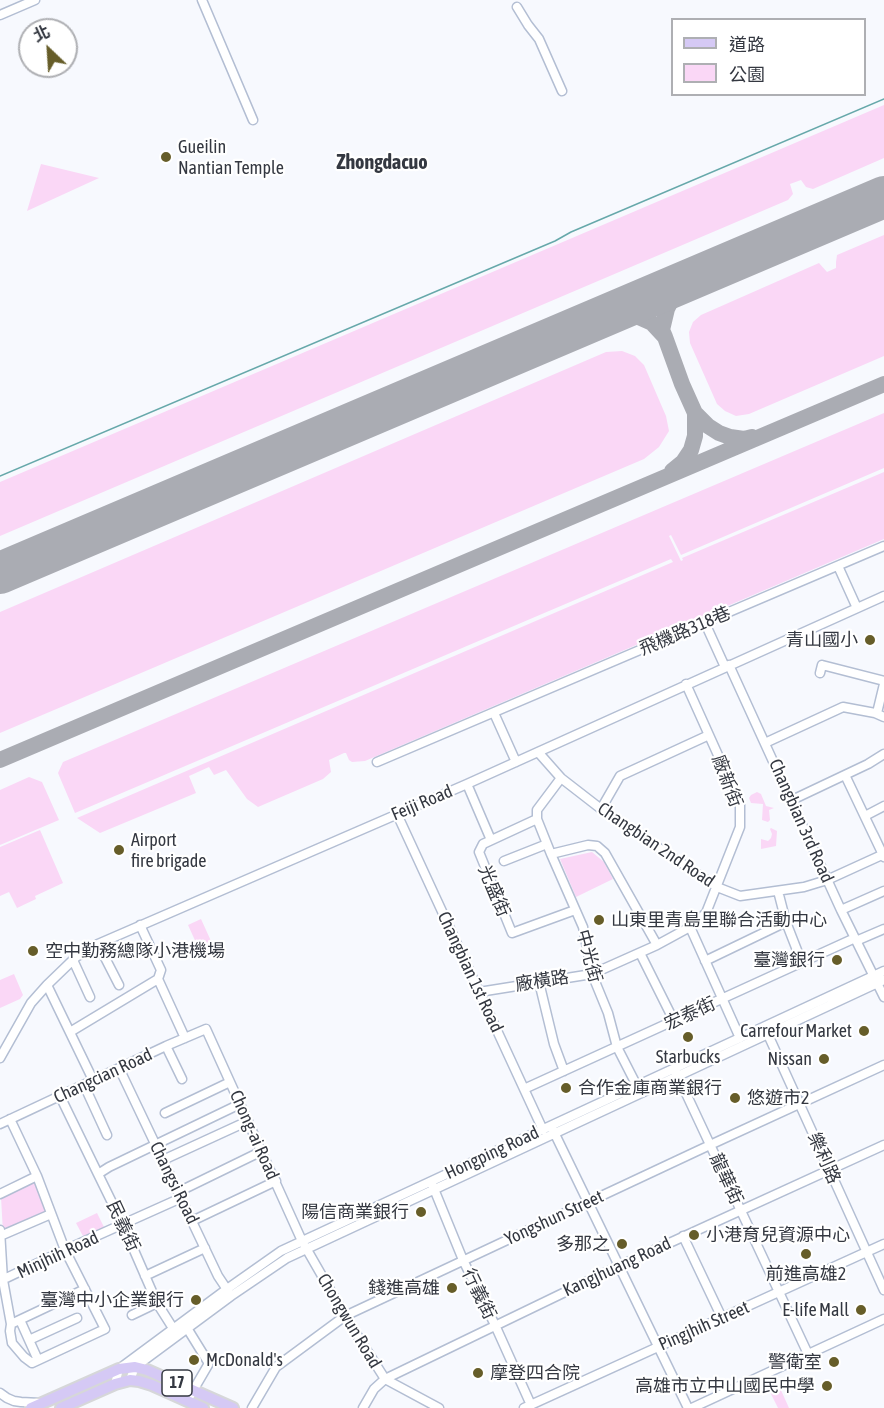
<!DOCTYPE html>
<meta charset="utf-8">
<style>
body{margin:0}
#map{position:relative;width:884px;height:1408px;overflow:hidden;background:#f7f9fe;font-family:"Asap Condensed","Noto Sans TC",sans-serif}
canvas{display:block}
.legend{position:absolute;left:671px;top:18px;width:195px;height:78px;box-sizing:border-box;background:#fff;border:2px solid #aeafb3;margin:0;padding:8px 10px;list-style:none;font-size:18px;color:#343841}
.legend li{display:flex;align-items:center;gap:12px;height:30px}
.legend b{width:30px;border:2px solid #aeafb3}
.north{position:absolute;left:18px;top:18px;width:60px;height:60px;box-sizing:border-box;background:#fff;border:2px solid #aeafb3;border-radius:50%;rotate:335deg;font-size:16px;font-weight:700;line-height:24px;text-align:center;color:#343841}
.north::after{content:'';display:block;margin:auto;width:21px;height:27px;background:#665d29;clip-path:polygon(50% 0,100% 100%,50% 72%,0 100%)}
</style>
<div id="map">
<canvas width="884" height="1408"></canvas>
<ul class="legend">
<li><b style="height:8px;background:#d5c9f5"></b>道路</li>
<li><b style="height:16px;background:#fad7f6"></b>公園</li>
</ul>
<div class="north">北</div>
</div>
<script>
const g = document.querySelector('canvas').getContext('2d');
g.lineJoin = 'round';
function fill(path, color) { g.fillStyle = color; g.fill(path, 'evenodd'); }
const toPath = rows => new Path2D(rows.map(r => 'M' + r).join(''));
function strokePath(path, color, width, dash) { g.strokeStyle = color; g.lineWidth = width; g.lineCap = dash ? 'butt' : 'round'; g.setLineDash(dash || []); g.stroke(path); }
function drawText(font, color, halo, rows, align = 'center') {
  g.font = font + ' "Asap Condensed","Noto Sans TC",sans-serif'; g.lineWidth = 4.5; g.setLineDash([]); g.textBaseline = 'middle'; g.strokeStyle = halo; g.fillStyle = color; for (const [text, x, y, turn = 0] of rows) {
    g.save(); g.translate(x, y); g.rotate((+turn || 0) * Math.PI / 180); g.textAlign = isNaN(turn) ? turn : align; if (halo) g.strokeText(text, 0, 0); g.fillText(text, 0, 0); g.restore();
  }
}
const green = toPath([
 [884,105,884,158,813,189,806,187,801,180,790,184,793,194,788,200,0,536,0,482],
 [41,164,99,178,27,211],
 [884,235,884,356,749,414,736,416,725,411,717,404,690,343,689,332,693,322,701,315,819,263,827,272,836,268,836,262,837,255],
 [622,351,635,356,644,365,666,416,669,431,659,447,644,459,0,733,0,612,606,352],
 [884,413,884,468,681,555,671,535,669,536,681,561,683,560,682,558,884,472,884,539,365,761,352,762,349,760,346,753,344,753,329,760,331,772,323,779,258,807,247,799,226,770,214,775,209,767,189,776,196,793,100,833,77,818,673,562,671,559,75,813,58,773,63,762],
 [29,777,42,782,59,820,0,845,0,790],
 [757,792,761,794,766,806,774,808,769,810,770,820,768,822,762,820,763,804,751,803,749,798,751,795],
 [771,828,777,831,776,846,761,849,761,839,768,841,771,838,772,834,770,829],
 [40,830,63,883,35,896,36,899,17,908,9,892,0,896,0,847],
 [592,852,604,862,613,879,576,897,560,859],
 [201,919,211,941,198,947,188,925],
 [14,974,23,995,20,999,0,1008,0,980],
 [35,1181,49,1211,3,1233,1,1197],
 [97,1213,104,1227,84,1238,76,1223],
 [780,1388,789,1408,778,1408,770,1392]
]);
const stream = toPath([
 [0,476,555,241,571,232,884,99]
]);
const taxiway = toPath([
 [615,311,634,315,652,323,665,337,682,384,695,413,695,436,691,450,683,462,672,471],
 [665,337,662,330,667,309,673,297,690,279],
 [695,413,708,426,719,433,730,437,744,439,752,437],
 [0,760,884,384]
]);
const runway = toPath([
 [0,573,884,197]
]);
const minor = toPath([
 [202,0,253,120],
 [517,7,528,25,539,39,562,91],
 [0,15,35,0],
 [838,566,857,608],
 [705,623,725,667],
 [729,665,841,910,884,997],
 [820,673,822,665,884,681],
 [494,713,516,762],
 [877,713,884,684],
 [765,743,843,707,875,713,884,717],
 [538,752,561,778,601,809,717,887,740,896,804,887,827,880,884,854],
 [377,762,884,546],
 [845,775,884,857],
 [561,778,537,810,537,819,483,844,479,852,512,933,575,910],
 [467,784,491,840],
 [792,800,868,764,884,754],
 [601,809,620,776,709,735],
 [397,814,543,1130],
 [865,816,884,806],
 [537,819,551,854,583,927,592,974,608,1013,617,1047,639,1090],
 [551,854,588,845,597,846,605,853,657,945],
 [504,861,547,844],
 [778,891,786,922,802,963],
 [841,910,884,891],
 [140,925,161,970,158,979,185,1038],
 [690,927,740,1038],
 [856,941,884,929],
 [98,944,119,985],
 [640,953,674,1021],
 [73,960,90,997],
 [705,961,786,922],
 [539,982,554,1044,564,1071],
 [47,985,93,1080],
 [479,992,592,974,657,945,690,927,706,913,740,827,740,804,686,684],
 [765,1028,884,1290],
 [70,1032,158,979],
 [166,1046,182,1079],
 [0,1058,31,1003,47,985,76,957,98,944,467,784,884,596],
 [119,1068,218,1276,228,1291],
 [676,1072,808,1354],
 [84,1085,107,1135],
 [524,1089,855,938],
 [60,1096,98,1174],
 [165,1113,230,1082],
 [0,1124,166,1046,206,1029,302,1241,345,1316,385,1379,439,1408],
 [552,1128,688,1408],
 [163,1160,248,1121],
 [432,1184,463,1260,495,1325,531,1405],
 [178,1192,262,1151],
 [0,1194,37,1176],
 [192,1221,276,1181],
 [0,1230,3,1280,11,1324,10,1331,12,1343,24,1357,32,1363,105,1329,65,1250,37,1176,10,1119],
 [0,1236,51,1214],
 [683,1236,722,1318],
 [145,1276,205,1248],
 [0,1281,65,1250,181,1198],
 [132,1315,157,1303],
 [20,1320,38,1360],
 [11,1324,85,1289],
 [187,1328,208,1362,208,1365,187,1401],
 [176,1333,157,1303,123,1225,98,1174,109,1167,240,1104],
 [29,1340,77,1318],
 [130,1380,135,1367,231,1296,287,1258,884,980],
 [115,1384,119,1369,227,1289,281,1251,884,971],
 [0,1393,7,1398,14,1401,21,1402,40,1403],
 [252,1408,276,1367,345,1316,710,1145,884,1065],
 [363,1408,374,1389,385,1379,619,1266,884,1145],
 [524,1408,884,1244],
 [692,1408,884,1319]
]);
const major = toPath([
 [31,1408,119,1369,135,1367,147,1370,233,1408],
 [61,1408,115,1384,130,1380,139,1381,152,1385,203,1408]
]);
const markers = [
 [166,157,6,"#665d29"],
 [870,640,6,"#665d29"],
 [119,850,6,"#665d29"],
 [599,920,6,"#665d29"],
 [33,951,6,"#665d29"],
 [837,960,6,"#665d29"],
 [864,1031,6,"#665d29"],
 [688,1037,6,"#665d29"],
 [824,1059,6,"#665d29"],
 [566,1088,6,"#665d29"],
 [735,1098,6,"#665d29"],
 [421,1212,6,"#665d29"],
 [694,1235,6,"#665d29"],
 [622,1244,6,"#665d29"],
 [806,1254,6,"#665d29"],
 [452,1288,6,"#665d29"],
 [196,1300,6,"#665d29"],
 [861,1310,6,"#665d29"],
 [194,1360,6,"#665d29"],
 [834,1362,6,"#665d29"],
 [478,1373,6,"#665d29"],
 [827,1386,6,"#665d29"]
];
const shields = [
 [177,1383,30]
];
const shieldNames = [
 ["17",177,1383]
];
const poiNames = [
 ["Gueilin",178,147,"left"],
 ["Nantian Temple",178,168,"left"],
 ["青山國小",858,640],
 ["Airport",131,840,"left"],
 ["fire brigade",131,861,"left"],
 ["山東里青島里聯合活動中心",611,920,"left"],
 ["空中勤務總隊小港機場",45,951,"left"],
 ["臺灣銀行",825,960],
 ["Carrefour Market",852,1031],
 ["Starbucks",688,1057,"center"],
 ["Nissan",812,1059],
 ["合作金庫商業銀行",578,1088,"left"],
 ["悠遊市2",747,1098,"left"],
 ["陽信商業銀行",409,1212],
 ["小港育兒資源中心",706,1235,"left"],
 ["多那之",610,1244],
 ["前進高雄2",806,1274,"center"],
 ["錢進高雄",440,1288],
 ["臺灣中小企業銀行",184,1300],
 ["E-life Mall",849,1310],
 ["McDonald's",206,1360,"left"],
 ["警衛室",822,1362],
 ["摩登四合院",490,1373,"left"],
 ["高雄市立中山國民中學",815,1386]
];
const streetNames = [
 ["飛機路318巷",685,631,-23],
 ["廠新街",727,781,69],
 ["Feiji Road",422,803,-23],
 ["Changbian 3rd Road",801,821,66],
 ["Changbian 2nd Road",656,845,34],
 ["光盛街",494,891,67],
 ["中光街",589,956,75],
 ["Changbian 1st Road",470,972,65],
 ["廠橫路",542,981,-9],
 ["宏泰街",690,1014,-25],
 ["Changcian Road",103,1076,-25],
 ["Chong-ai Road",254,1135,66],
 ["Hongping Road",492,1153,-25],
 ["樂利路",824,1158,66],
 ["龍華街",726,1179,65],
 ["Changsi Road",174,1183,64],
 ["Yongshun Street",554,1218,-25],
 ["民義街",123,1226,65],
 ["Minjhih Road",58,1255,-25],
 ["Kangjhuang Road",617,1267,-25],
 ["行義街",479,1294,64],
 ["Chongwun Road",349,1321,59],
 ["Pingjhih Street",704,1326,-24]
];
const neighbourhoodNames = [
 ["Zhongdacuo",382,163]
];
fill(green, '#fad7f6');
strokePath(stream, '#66a8aa', 1.5);
strokePath(taxiway, '#aaacb3', 16);
strokePath(runway, '#aaacb3', 42);
strokePath(minor, '#b3bed3', 11);
strokePath(major, '#d6d7d9', 14);
strokePath(minor, '#fff', 8);
strokePath(major, '#d5c9f5', 10);
for (const [x, y, r, color] of markers) { const dot = new Path2D(); dot.arc(x, y, r, 0, 2 * Math.PI); g.fillStyle = color; g.fill(dot); strokePath(dot, '#fff', 2); }
for (const [x, y, w] of shields) { const box = new Path2D(); box.roundRect(x - w / 2, y - 13, w, 26, 4.5); g.fillStyle = '#fff'; g.fill(box); strokePath(box, '#343841', 1.5); }
drawText('bold 16px', '#343841', null, shieldNames);
drawText('18px', '#343841', '#fff', poiNames, 'right');
drawText('18px', '#343841', '#fff', streetNames);
drawText('bold 20px', '#343841', '#fff', neighbourhoodNames);
</script>
